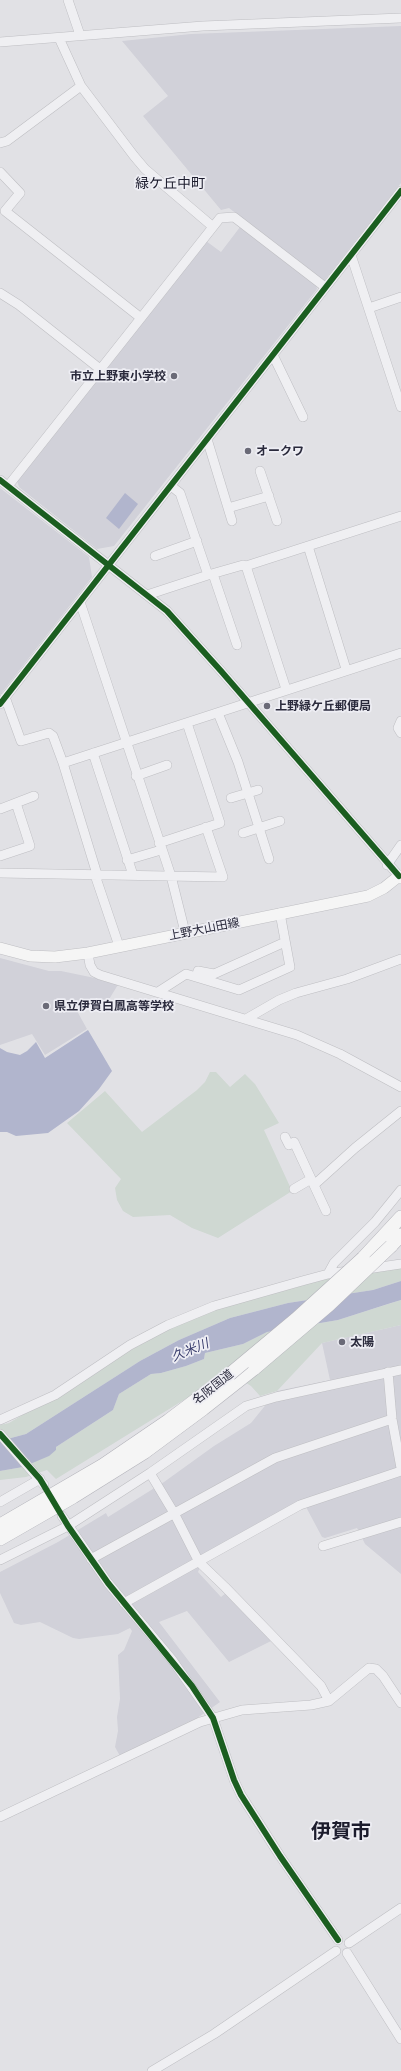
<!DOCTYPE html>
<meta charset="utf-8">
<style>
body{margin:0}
canvas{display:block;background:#e1e1e5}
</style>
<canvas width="401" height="2071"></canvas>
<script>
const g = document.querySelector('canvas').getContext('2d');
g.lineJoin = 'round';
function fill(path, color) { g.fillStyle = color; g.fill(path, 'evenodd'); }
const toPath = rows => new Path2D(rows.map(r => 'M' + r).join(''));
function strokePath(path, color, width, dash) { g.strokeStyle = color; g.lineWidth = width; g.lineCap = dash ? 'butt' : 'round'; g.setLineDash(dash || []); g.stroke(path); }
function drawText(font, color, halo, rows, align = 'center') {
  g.font = font + ' Lato,"Noto Sans JP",sans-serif'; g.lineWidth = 3.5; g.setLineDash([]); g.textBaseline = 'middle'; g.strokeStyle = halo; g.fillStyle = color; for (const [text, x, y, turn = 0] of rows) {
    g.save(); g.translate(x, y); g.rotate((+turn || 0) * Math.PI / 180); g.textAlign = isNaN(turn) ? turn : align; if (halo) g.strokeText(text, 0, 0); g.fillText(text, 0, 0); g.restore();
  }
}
const built = toPath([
 [401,26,401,183,324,281,229,208,221,210,143,116,168,96,122,41,191,34],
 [240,227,316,285,317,289,114,546,97,549,19,487,17,481,206,241,221,252],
 [0,488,89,557,92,577,0,695],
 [0,958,49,971,61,971,119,983,108,1001,77,1011,87,1029,45,1055,32,1034,0,1045],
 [401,1325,401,1574,365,1544,357,1528,325,1538,322,1537,306,1507,206,1553,198,1572,221,1597,226,1593,271,1641,229,1662,187,1611,159,1622,220,1702,196,1719,120,1756,115,1747,118,1731,117,1717,120,1699,118,1655,124,1650,132,1631,130,1628,118,1634,79,1639,73,1638,40,1622,21,1625,14,1623,0,1593,0,1572,58,1542,106,1513,108,1517,164,1482,214,1446,251,1423,277,1391,330,1380,322,1343]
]);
const green = toPath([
 [210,1072,216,1072,230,1087,245,1074,255,1084,279,1123,264,1130,292,1191,218,1238,192,1228,170,1215,133,1217,123,1211,117,1200,115,1188,121,1179,67,1123,105,1091,142,1132,197,1090,205,1082],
 [401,1268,401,1281,373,1290,288,1303,230,1318,179,1340,140,1361,26,1434,0,1441,0,1425,9,1423,129,1351,171,1328,216,1309,326,1279],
 [401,1300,401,1325,322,1343,277,1391,260,1396,251,1386,229,1372,56,1479,47,1470,26,1477,0,1480,0,1471,23,1467,56,1450,56,1447,113,1410,119,1394,151,1374,161,1373,186,1366,204,1359,205,1353,243,1344,267,1332,338,1320]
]);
const water = toPath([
 [125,493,138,504,119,529,106,518],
 [88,1030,112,1071,99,1089,79,1111,48,1133,16,1136,7,1132,0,1132,0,1048,7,1052,20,1055,27,1051,36,1042,45,1058],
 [401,1281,401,1300,391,1303,338,1320,267,1332,243,1344,205,1353,204,1359,186,1366,161,1373,151,1374,119,1394,113,1410,56,1447,56,1450,49,1456,23,1467,0,1471,0,1441,26,1434,140,1361,179,1340,230,1318,288,1303,373,1290]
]);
const minor = toPath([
 [68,0,80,35],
 [59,38,81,86,134,156,145,169,212,226],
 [0,42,203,26,401,18],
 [0,143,7,141,81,86],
 [0,172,20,193,5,211,141,318],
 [351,255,401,407],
 [0,293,19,305,100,369],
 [369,308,401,297],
 [273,355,303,417],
 [207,439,232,521],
 [260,471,277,521],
 [0,480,167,611,221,671,399,876],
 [8,486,220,218,234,217,325,287],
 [171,486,180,493,208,575],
 [228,508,269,496],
 [308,546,346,669],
 [155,556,197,541],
 [246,566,286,689],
 [213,574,237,645],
 [147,595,208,575,243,565,246,566,401,516],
 [80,602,171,876,185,932],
 [5,697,21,741,49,733,53,736,63,763,96,871,95,875,119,946],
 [0,704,401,191],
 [218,713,238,762,269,859],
 [401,721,398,728,401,733],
 [93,753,133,875],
 [63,763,401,653],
 [136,776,167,765],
 [231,798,258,790],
 [0,809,34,796],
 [243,833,280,821],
 [159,843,220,823,187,723],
 [0,856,30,846,16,803],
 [127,860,161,850],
 [387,865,401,845],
 [0,873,223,877,206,827],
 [88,953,90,965,94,972,100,975,297,1035,340,1054,401,1087],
 [196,977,198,971,214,974,285,942],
 [158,992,186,974,239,990,290,967,280,913],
 [246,1019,279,1000,296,993,347,979,401,959],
 [285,1137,289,1145,294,1142,326,1211],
 [314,1185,355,1148,401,1111],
 [294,1189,311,1179],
 [367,1269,401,1264],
 [328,1274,334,1263,375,1222,401,1190],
 [388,1372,392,1419,401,1468],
 [0,1420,55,1395,130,1345,168,1325,214,1306,302,1281,328,1274,348,1271],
 [0,1434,44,1485],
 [150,1473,174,1513,199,1562,225,1587,321,1686,329,1701],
 [0,1502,40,1479],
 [62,1516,108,1583,173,1661,213,1718,234,1780,241,1795,280,1856,338,1940],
 [323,1546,401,1522],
 [91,1559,275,1458,392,1419],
 [0,1560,68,1526,150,1473,246,1406,276,1397,401,1370],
 [124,1603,300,1505,401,1471],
 [0,1817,200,1722,242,1710,311,1705,329,1701,369,1668,376,1669,383,1676,401,1703],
 [349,1943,401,1908],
 [347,1953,401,2039],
 [152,2071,214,2034,336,1951]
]);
const major = toPath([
 [0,948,30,956,55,957,88,953,368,896,384,888,399,876,401,878]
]);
const highway = toPath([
 [391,1246,401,1235],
 [363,1258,401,1217],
 [0,1525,103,1465,169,1420,230,1374],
 [0,1539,73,1497,145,1452,203,1409,255,1368]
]);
const highwayBridge = toPath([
 [255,1368,329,1305,391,1246],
 [230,1374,296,1319,363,1258]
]);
const cycleway = toPath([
 [0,480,167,611,221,671,399,876],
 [0,704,401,191],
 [0,1434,40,1479,68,1526,108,1583,192,1686,213,1718,234,1780,241,1795,280,1856,338,1940]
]);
const markers = [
 [174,376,4,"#6a6a77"],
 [248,451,4,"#6a6a77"],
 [267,706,4,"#6a6a77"],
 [46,1006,4,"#6a6a77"],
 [342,1342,4,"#6a6a77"]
];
const poiNames = [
 ["市立上野東小学校",166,376,"right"],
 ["オークワ",256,451],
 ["上野緑ケ丘郵便局",275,706],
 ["県立伊賀白鳳高等学校",54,1006],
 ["太陽",350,1342]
];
const streetNames = [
 ["上野大山田線",204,929,-11],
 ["名阪国道",213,1387,-38]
];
const waterNames = [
 ["久米川",190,1350,-22]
];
const quarterNames = [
 ["緑ケ丘中町",170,183]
];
const townNames = [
 ["伊賀市",341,1832]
];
fill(built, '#d1d1d9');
fill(green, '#cfd8d2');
fill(water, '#b1b5cd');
strokePath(minor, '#bebec2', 10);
strokePath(major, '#bebec2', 12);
strokePath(highway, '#b3b3ba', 14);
strokePath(minor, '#efeff2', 9);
strokePath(major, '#f5f5f5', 11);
strokePath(highway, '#f5f5f5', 13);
strokePath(highwayBridge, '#b3b3ba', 14, []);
strokePath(highwayBridge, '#f5f5f5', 13);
strokePath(cycleway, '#1b5e20', 6);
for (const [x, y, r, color] of markers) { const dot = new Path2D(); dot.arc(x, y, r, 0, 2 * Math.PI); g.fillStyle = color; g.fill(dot); strokePath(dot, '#eeeef4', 1.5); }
drawText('bold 12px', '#2a2a3c', '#eeeef4', poiNames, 'left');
drawText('12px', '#2a2a3c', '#eeeef4', streetNames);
drawText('italic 13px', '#383c6c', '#eeeef4', waterNames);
drawText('14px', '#1c1c2d', '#eeeef4', quarterNames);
drawText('bold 20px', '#1c1c2d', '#eeeef4', townNames);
</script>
